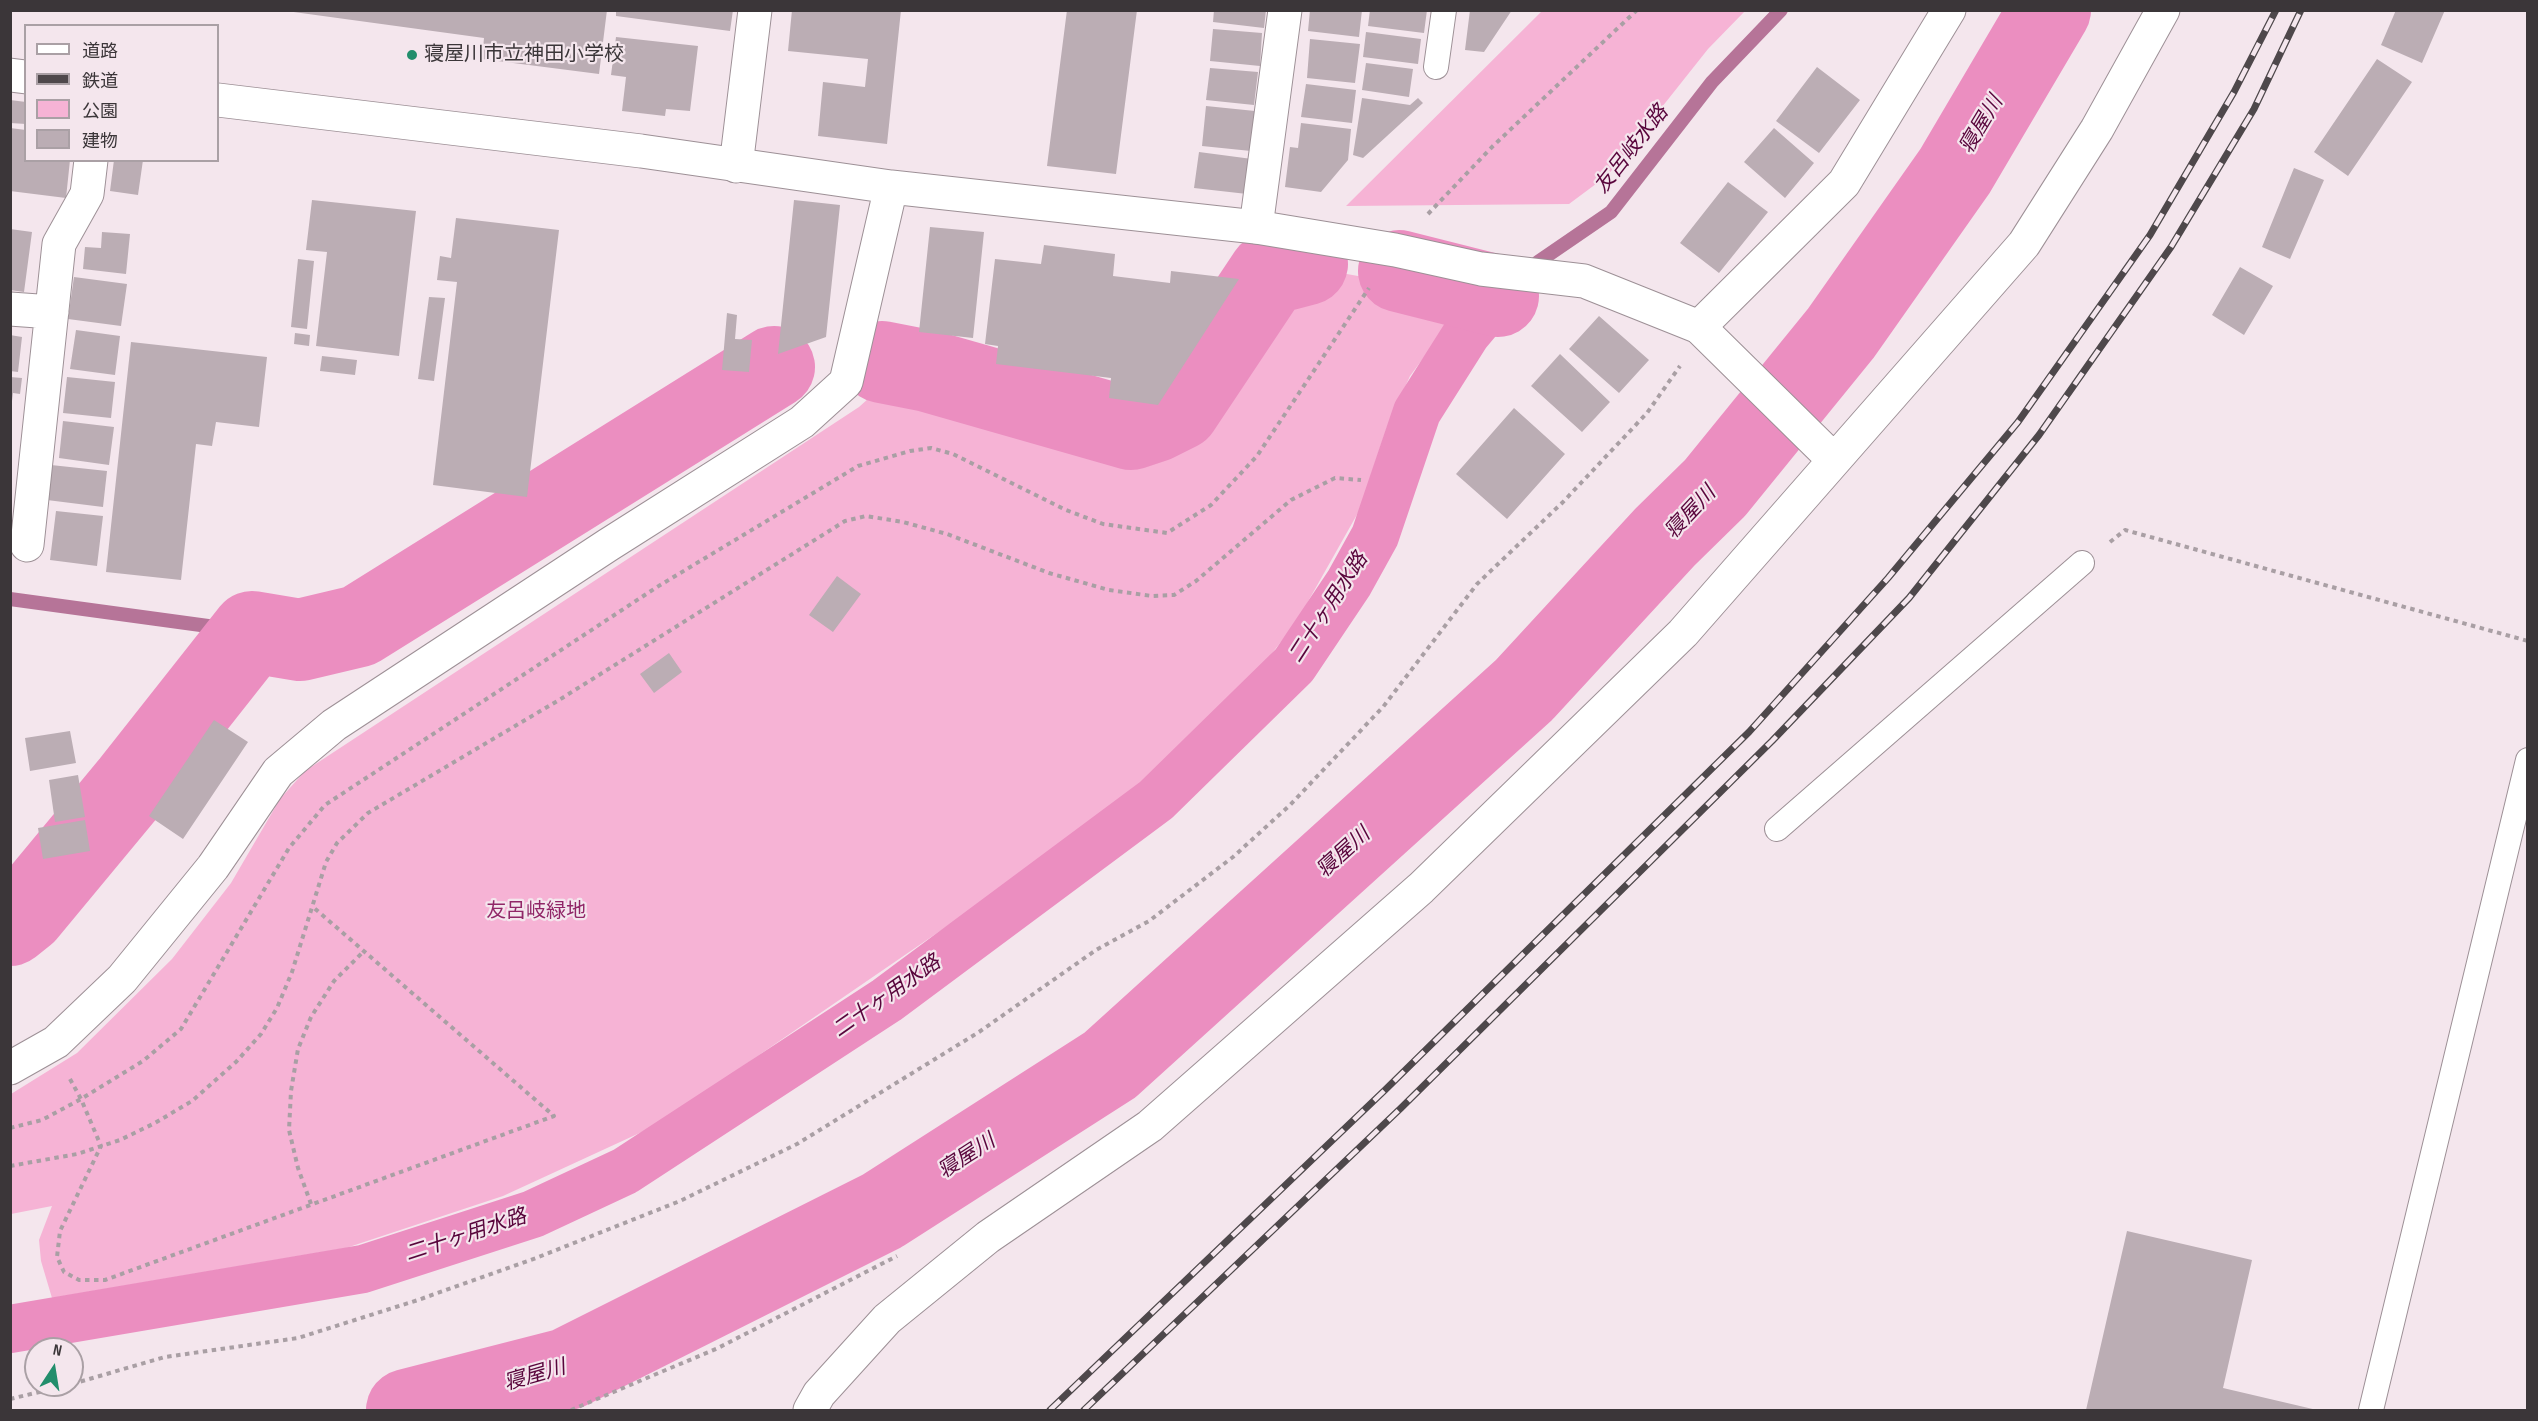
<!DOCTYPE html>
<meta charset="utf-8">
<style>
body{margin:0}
#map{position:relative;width:2538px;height:1421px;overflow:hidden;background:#f4e6ed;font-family:"Sofia Sans Condensed","Noto Sans JP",sans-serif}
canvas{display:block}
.frame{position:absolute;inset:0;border:12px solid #3b3639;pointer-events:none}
.legend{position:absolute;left:24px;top:24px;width:195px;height:138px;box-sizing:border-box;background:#f4e6ed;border:2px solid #aaa0a5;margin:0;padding:8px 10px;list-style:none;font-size:18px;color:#3b3639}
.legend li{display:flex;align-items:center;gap:12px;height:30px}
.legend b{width:30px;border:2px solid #aaa0a5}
.north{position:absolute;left:24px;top:1337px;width:60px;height:60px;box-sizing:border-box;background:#f4e6ed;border:2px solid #aaa0a5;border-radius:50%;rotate:12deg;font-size:16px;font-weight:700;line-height:24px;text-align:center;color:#3b3639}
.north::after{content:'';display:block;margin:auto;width:21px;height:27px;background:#228e6c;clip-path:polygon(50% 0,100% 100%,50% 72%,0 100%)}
</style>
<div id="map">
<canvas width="2538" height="1421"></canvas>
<div class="frame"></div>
<ul class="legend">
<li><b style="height:8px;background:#fff"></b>道路</li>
<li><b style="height:8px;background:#4e484b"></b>鉄道</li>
<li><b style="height:16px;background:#f6b3d5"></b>公園</li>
<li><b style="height:16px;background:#bbadb4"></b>建物</li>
</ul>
<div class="north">N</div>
</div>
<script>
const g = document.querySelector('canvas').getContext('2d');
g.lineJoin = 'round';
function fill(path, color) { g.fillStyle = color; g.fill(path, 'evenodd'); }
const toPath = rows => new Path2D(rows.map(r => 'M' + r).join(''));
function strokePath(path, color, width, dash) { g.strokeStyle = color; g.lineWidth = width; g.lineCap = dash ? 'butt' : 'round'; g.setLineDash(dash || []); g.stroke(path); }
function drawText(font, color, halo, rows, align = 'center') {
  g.font = font + ' "Sofia Sans Condensed","Noto Sans JP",sans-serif'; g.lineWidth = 4.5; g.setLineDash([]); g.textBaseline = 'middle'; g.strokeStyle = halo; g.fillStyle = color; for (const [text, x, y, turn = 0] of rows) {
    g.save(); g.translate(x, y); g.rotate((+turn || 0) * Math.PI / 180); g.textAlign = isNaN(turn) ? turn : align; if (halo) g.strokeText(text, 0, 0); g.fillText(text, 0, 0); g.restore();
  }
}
const green = toPath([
 [1542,11,1745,11,1708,49,1608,175,1569,204,1346,206],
 [1308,267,1469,296,1410,376,1387,427,1359,511,1297,621,1218,723,1109,815,657,1125,503,1196,346,1248,52,1298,41,1261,39,1240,52,1206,11,1214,11,1094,77,1053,172,959,231,883,280,799,305,771,859,407,869,398,881,368,889,365,927,373,1131,433,1156,425,1181,414,1273,276]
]);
const stream = toPath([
 [1498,296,1538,262,1611,212,1712,82,1781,10],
 [10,599,252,632]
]);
const canal = toPath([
 [10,1329,363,1269,533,1214,625,1171,887,1000,1156,800,1294,665,1349,583,1375,536,1417,412,1467,333,1498,296]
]);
const river = toPath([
 [1399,271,1498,296],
 [882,362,928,371,1131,429,1155,421,1179,409,1269,274,1307,264],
 [10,925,25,913,132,784,252,632,300,640,359,626,774,367],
 [407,1410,567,1369,882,1211,1110,1065,1524,690,1665,537,1715,488,1841,333,1955,171,2050,10]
]);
const building = toPath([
 [279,10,607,10,599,74,482,59,484,38],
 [616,10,733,10,730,31,616,16],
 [792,10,901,10,887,144,818,136,823,82,865,87,868,59,788,51],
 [1067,10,1137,10,1116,174,1047,166],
 [1214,10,1266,10,1264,28,1213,22],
 [1310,10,1362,10,1359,37,1308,31],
 [1370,10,1427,10,1424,33,1368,26],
 [1470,10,1512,10,1484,52,1465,50],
 [2396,10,2445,10,2422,63,2381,45],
 [1213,29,1262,33,1260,66,1210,61],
 [1366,32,1421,39,1418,64,1363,57],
 [616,37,698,46,690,111,666,109,665,116,622,111,626,77,611,75],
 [1310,39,1360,44,1355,83,1307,78],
 [2377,59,2412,82,2348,176,2314,152],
 [1366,63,1413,69,1409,97,1362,90],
 [1817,67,1860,100,1819,153,1776,121],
 [1210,68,1258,72,1254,105,1206,100],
 [1306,84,1356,90,1352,123,1301,117],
 [1362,98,1410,105,1418,98,1423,103,1363,158,1353,155],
 [10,100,26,102,26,124,10,123],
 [1206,106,1255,111,1251,151,1202,146],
 [1301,123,1351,129,1348,160,1321,192,1285,187,1290,147,1298,148],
 [10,128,26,130,26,160,70,160,66,198,10,191],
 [1774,128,1814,163,1785,198,1744,162],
 [1199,152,1252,159,1247,194,1194,188],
 [114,160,143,160,138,195,110,191],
 [2294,168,2324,180,2290,259,2262,247],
 [1728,182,1768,212,1719,273,1680,243],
 [312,200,416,211,399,356,316,346,327,252,306,250],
 [794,200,840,205,826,337,778,354],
 [456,218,559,230,527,497,433,485,457,282,437,280,440,256,451,258],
 [930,227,984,232,973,338,919,332],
 [10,229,32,232,24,292,10,290],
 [102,232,130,234,126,274,83,269,85,247,101,248],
 [1044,245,1115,254,1113,276,1170,283,1171,271,1239,279,1158,405,1109,398,1111,378,996,364,998,346,985,344,995,259,1041,264],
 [298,259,314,261,307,329,291,327],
 [2240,267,2273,286,2244,335,2212,315],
 [74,277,127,284,121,326,68,319],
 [429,297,445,298,434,381,418,379],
 [727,313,737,315,735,339,752,340,749,372,722,370],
 [1599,316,1649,360,1619,393,1569,349],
 [76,330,120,336,115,375,70,369],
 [295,333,310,335,309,346,294,344],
 [10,335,22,337,18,372,10,371],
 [131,342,267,357,259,427,216,422,212,446,196,444,181,580,106,572],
 [1560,354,1610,402,1582,432,1531,386],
 [322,356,357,360,355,375,320,371],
 [10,377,22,378,20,394,13,393,12,401],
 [67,377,115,382,111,418,63,413],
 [1514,408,1565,454,1507,519,1456,474],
 [63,421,114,427,109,465,59,458],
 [51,465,107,471,103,507,47,500],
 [56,511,103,516,97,566,50,560],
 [837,576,861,594,833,632,809,615],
 [669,653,682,672,654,693,640,674],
 [214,720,248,742,183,839,149,816],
 [70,731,76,763,30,771,25,738],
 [78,775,85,817,55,822,49,780],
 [85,820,90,851,43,859,38,828],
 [2127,1231,2252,1260,2223,1388,2317,1410,2086,1410]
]);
const path = toPath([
 [1428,214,1493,146,1637,10],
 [2110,542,2125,530,2528,641],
 [70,1079,81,1099,101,1146,60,1231,57,1257,64,1272,79,1280,105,1280,554,1116,313,907],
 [10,1128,42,1120,81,1099,143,1061,181,1029,289,848,325,805,657,587,858,466,910,451,931,448,953,454,1066,510,1103,524,1167,533,1211,505,1257,456,1369,288],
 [10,1166,77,1154,120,1140,155,1123,192,1101,236,1062,261,1034,277,1008,292,972,326,862,337,843,368,813,559,700,845,521,866,516,903,522,947,534,1049,573,1109,590,1152,596,1174,595,1196,581,1291,500,1335,478,1361,480],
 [311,1204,298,1168,289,1130,291,1091,298,1049,311,1017,334,981,364,951],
 [72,1384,165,1357,298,1338,418,1300,536,1258,680,1201,797,1144,979,1032,1096,950,1149,921,1233,857,1290,805,1383,707,1477,584,1563,502,1647,413,1680,366],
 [10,1399,69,1385],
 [571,1410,718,1348,897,1256]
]);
const lane = toPath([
 [1436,67,1444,10],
 [1777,829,2082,563],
 [2371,1410,2528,760]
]);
const street = toPath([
 [736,166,755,10],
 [1256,227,1285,10],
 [10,309,52,312],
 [1699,327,1844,183,1949,10],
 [27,545,59,244,87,194,91,160]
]);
const secondary = toPath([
 [10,75,26,77],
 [218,100,641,151,891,187],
 [10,1068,56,1042,122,979,213,867,278,772,334,725,608,545,802,422,846,382,891,187,1256,227,1395,250,1481,269,1584,281,1699,327,1833,459],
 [810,1410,819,1394,887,1319,988,1237,1150,1126,1421,888,1683,633,2024,244,2097,129,2163,10]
]);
const rail = toPath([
 [1050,1410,1385,1090,1749,732,1888,578,2018,422,2150,235,2234,92,2276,10],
 [1084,1410,1401,1108,1772,741,1909,598,2039,435,2171,247,2254,109,2301,10]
]);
const markers = [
 [412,55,6,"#228e6c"]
];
const poiNames = [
 ["寝屋川市立神田小学校",424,55]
];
const parkNames = [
 ["友呂岐緑地",536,912]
];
const waterNames = [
 ["寝屋川",1982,125,-59],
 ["友呂岐水路",1632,150,-52],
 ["寝屋川",1691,513,-47],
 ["二十ヶ用水路",1329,608,-57],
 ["寝屋川",1344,853,-42],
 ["二十ヶ用水路",887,997,-35],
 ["寝屋川",967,1157,-33],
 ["二十ヶ用水路",466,1236,-18],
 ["寝屋川",535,1376,-16]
];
fill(green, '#f6b3d5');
strokePath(stream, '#b67498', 14);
strokePath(canal, '#eb8ec0', 48);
strokePath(river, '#eb8ec0', 82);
fill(building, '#bbadb4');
strokePath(lane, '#9d9096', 26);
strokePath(street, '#9d9096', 35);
strokePath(secondary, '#9d9096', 35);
strokePath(path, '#a99fa4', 4, [4.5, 4.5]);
strokePath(lane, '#fff', 24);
strokePath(street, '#fff', 33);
strokePath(secondary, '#fff', 33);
strokePath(rail, '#4e484b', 7);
strokePath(rail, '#f4e6ed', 4.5, [14]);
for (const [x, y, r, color] of markers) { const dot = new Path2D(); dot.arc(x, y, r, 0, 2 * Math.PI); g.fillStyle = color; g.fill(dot); strokePath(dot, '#f4e6ed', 2); }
drawText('20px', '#3b3639', '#f4e6ed', poiNames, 'left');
drawText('20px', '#912768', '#f4e6ed', parkNames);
drawText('italic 21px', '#59053c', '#f4e6ed', waterNames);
</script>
